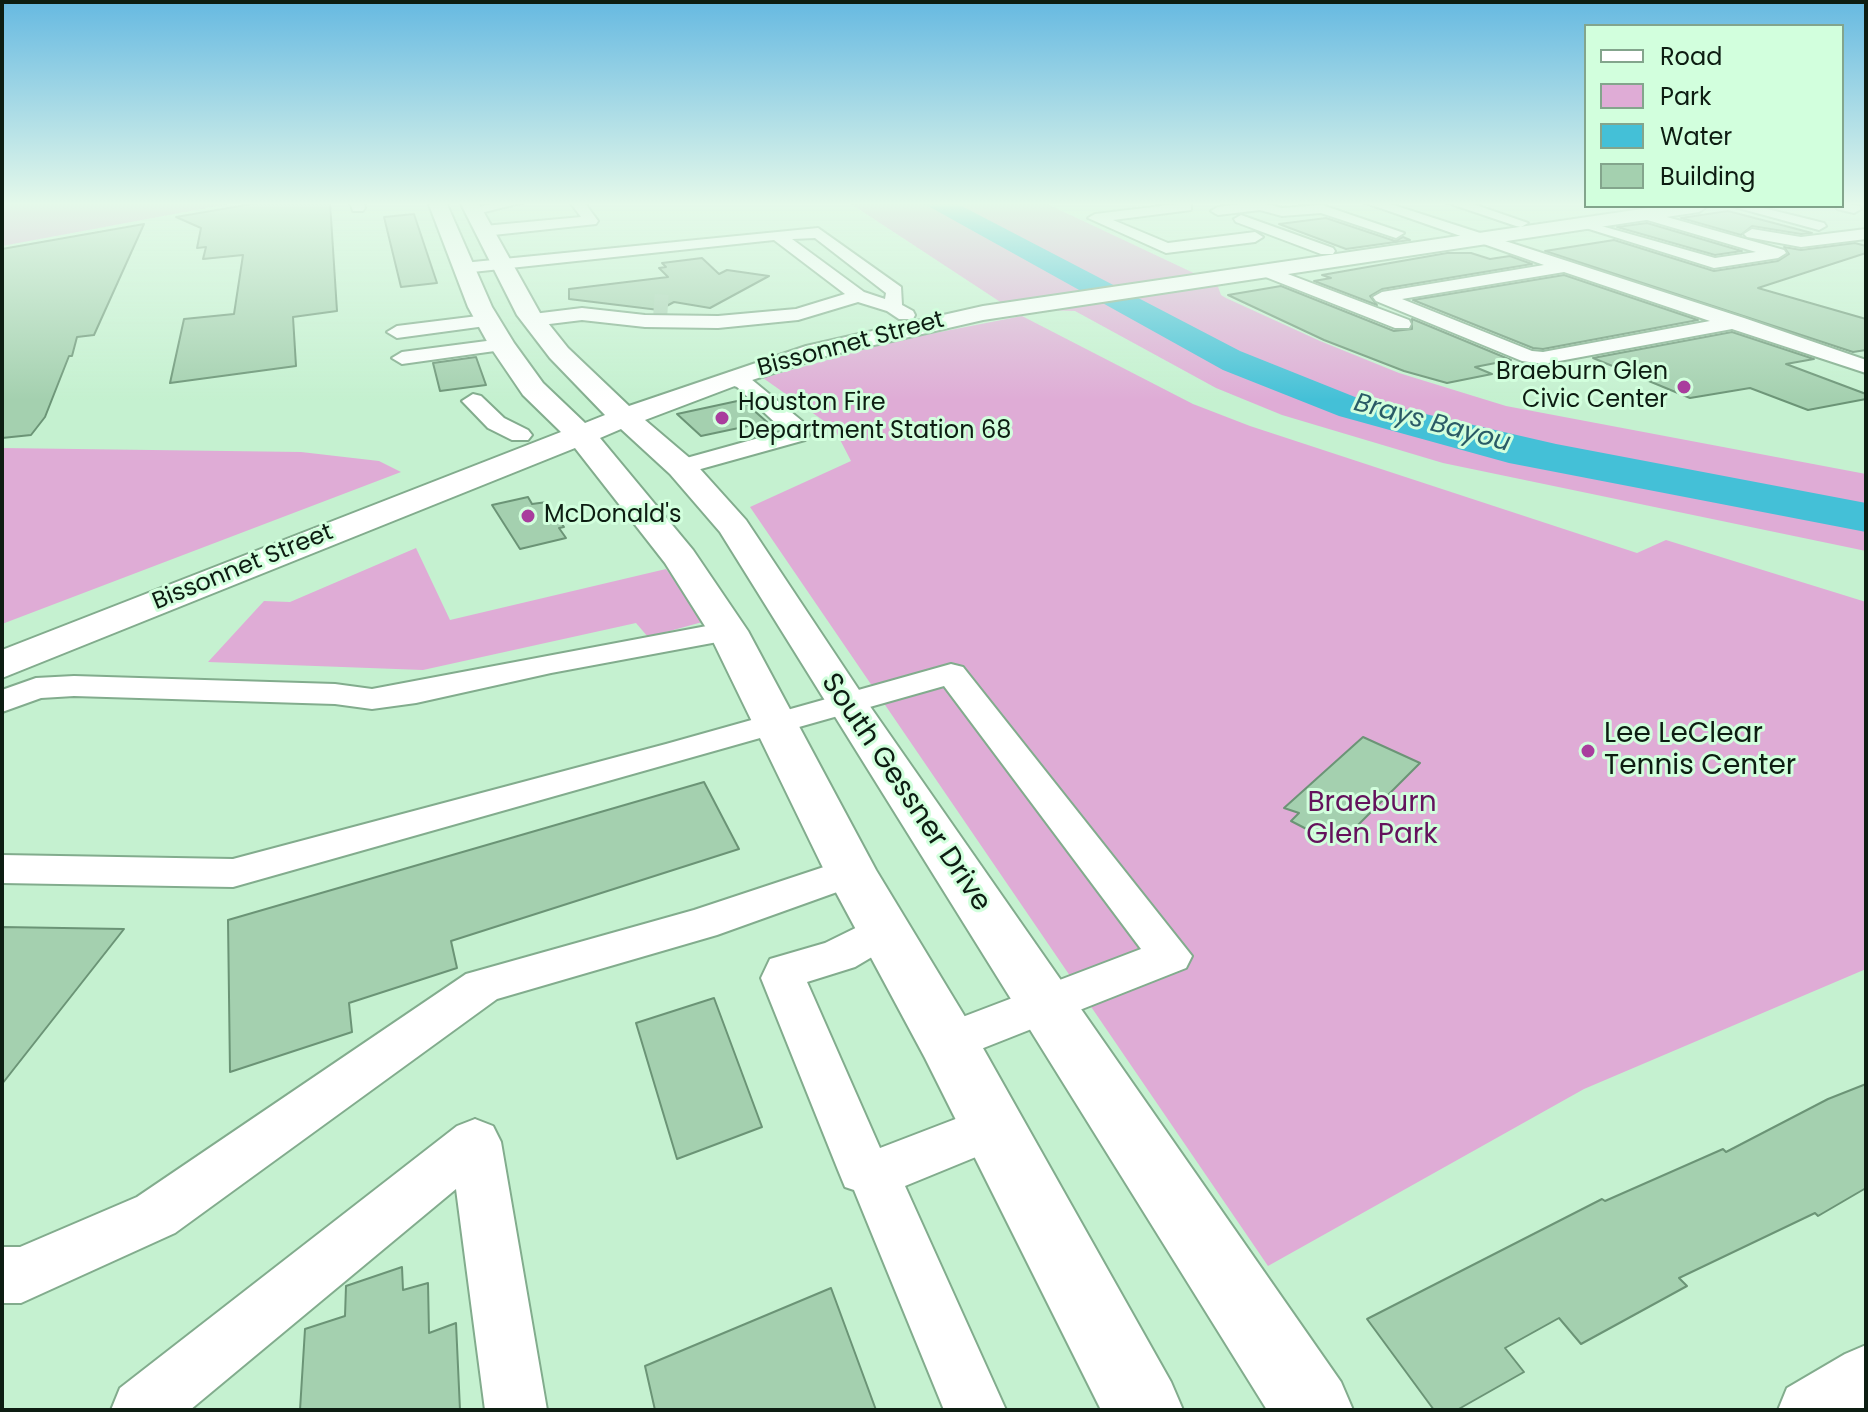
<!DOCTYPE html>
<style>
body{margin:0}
#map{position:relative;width:1868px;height:1412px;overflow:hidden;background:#c5f1d0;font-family:Poppins,sans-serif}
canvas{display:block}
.frame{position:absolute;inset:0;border:4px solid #0d1d12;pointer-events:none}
.legend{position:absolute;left:1584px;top:24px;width:260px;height:184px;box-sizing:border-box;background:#d2ffdd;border:2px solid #83a58c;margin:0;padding:10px 14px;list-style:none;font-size:24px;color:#0d1d12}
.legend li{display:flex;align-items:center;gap:16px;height:40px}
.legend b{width:40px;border:2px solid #83a58c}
</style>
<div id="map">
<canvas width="1868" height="1412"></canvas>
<div class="frame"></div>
<ul class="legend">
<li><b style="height:10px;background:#fff"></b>Road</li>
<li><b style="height:22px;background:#dfacd6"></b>Park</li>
<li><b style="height:22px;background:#44c0d7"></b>Water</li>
<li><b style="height:22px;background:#a4d0af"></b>Building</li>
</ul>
</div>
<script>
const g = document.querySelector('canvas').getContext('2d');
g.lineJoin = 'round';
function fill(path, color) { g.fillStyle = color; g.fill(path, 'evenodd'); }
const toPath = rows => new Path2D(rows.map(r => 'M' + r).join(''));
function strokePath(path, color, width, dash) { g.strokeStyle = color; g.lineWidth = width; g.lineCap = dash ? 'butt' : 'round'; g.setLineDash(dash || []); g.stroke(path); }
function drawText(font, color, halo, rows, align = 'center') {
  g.font = font + ' Poppins,sans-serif'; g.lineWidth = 6; g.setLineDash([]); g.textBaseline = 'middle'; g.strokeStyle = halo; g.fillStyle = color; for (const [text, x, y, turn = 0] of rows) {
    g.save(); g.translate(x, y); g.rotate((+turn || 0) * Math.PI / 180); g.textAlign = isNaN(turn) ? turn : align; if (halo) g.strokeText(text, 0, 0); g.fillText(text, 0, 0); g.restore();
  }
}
const green = toPath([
 [2,202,239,202,2,246],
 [848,202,1043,202,1217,284,1221,295,1226,298,1320,341,1399,373,1506,406,1866,474,1866,551,1443,463,1282,415,1216,388,1075,311,1011,309],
 [1022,316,1193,404,1250,426,1637,553,1666,540,1866,602,1866,969,1584,1089,1268,1266,750,507,851,461,834,428,763,378,899,340],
 [2,448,301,452,379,461,401,472,2,624],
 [416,548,450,620,666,569,706,621,648,637,636,623,423,670,208,662,264,601,290,602]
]);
const water = toPath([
 [921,202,954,202,1240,351,1360,399,1556,444,1866,503,1866,532,1509,463,1339,416,1223,370]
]);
const building = toPath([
 [263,202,330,202,337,311,293,317,296,366,170,383,184,319,234,314,243,255,203,259,206,247,197,248,201,228,176,217,263,202],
 [1728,211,1812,233,1801,234,1752,226,1741,235,1681,218,1728,211],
 [414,214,437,283,401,287,384,217,414,214],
 [1326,218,1395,241,1403,237,1410,240,1346,249,1279,224,1326,218],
 [1647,223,1742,251,1715,255,1617,227,1647,223],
 [144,224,94,335,77,337,72,356,69,356,45,417,31,435,2,438,2,249,144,224],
 [1614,240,1714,271,1778,261,1789,254,1784,247,1801,250,1855,243,1866,246,1866,253,1758,288,1866,319,1866,350,1853,352,1545,251,1614,240],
 [1447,253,1471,253,1490,259,1510,256,1532,264,1382,289,1370,296,1377,305,1314,281,1331,278,1322,275,1447,253],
 [702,258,719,274,727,270,769,276,710,308,674,302,659,310,569,299,569,289,668,277,659,268,666,267,662,263,702,258],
 [1564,275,1698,320,1543,349,1533,348,1413,300,1564,275],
 [1281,286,1394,331,1412,329,1412,319,1511,360,1475,367,1492,374,1447,383,1404,371,1324,340,1228,295,1281,286],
 [1732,332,1814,359,1786,364,1866,394,1866,399,1808,410,1750,388,1690,398,1593,358,1732,332],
 [476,357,486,385,440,391,433,363,476,357],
 [742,400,767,422,701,436,677,414,742,400],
 [528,497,532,504,547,502,564,527,559,528,566,538,520,549,492,505,528,497],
 [1363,737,1420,763,1346,837,1330,828,1320,836,1291,821,1299,813,1284,808,1363,737],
 [704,782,739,849,451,941,457,968,349,1003,352,1032,230,1072,228,920,704,782],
 [2,927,124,929,2,1084,2,927],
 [714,998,762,1127,677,1159,636,1023,714,998],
 [1866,1084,1866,1188,1818,1216,1815,1213,1679,1278,1687,1286,1581,1344,1559,1318,1505,1348,1524,1372,1457,1410,1434,1410,1367,1319,1602,1199,1605,1201,1723,1149,1726,1152,1828,1099,1866,1084],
 [402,1267,403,1290,428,1283,429,1333,456,1323,460,1410,300,1410,305,1329,345,1316,346,1286,402,1267],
 [831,1288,876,1410,655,1410,645,1366,831,1288]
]);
const minorTunnel = toPath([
 [654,304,668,305]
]);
const minor = toPath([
 [350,202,364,202,365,208,363,211,353,211,350,202],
 [497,202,524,202,473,215,466,211,497,202],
 [570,202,584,202,598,221,596,224,484,236,476,231,484,226,581,217,570,202],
 [1259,202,1282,208,1322,205,1404,233,1396,238,1321,213,1282,216,1260,210,1218,215,1211,211,1218,207,1259,202],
 [1363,202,1384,202,1744,318,1866,360,1866,373,1732,329,1543,364,1522,361,1376,301,1373,297,1382,292,1544,265,1363,202],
 [1564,272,1710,321,1543,352,1532,351,1402,299,1564,272],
 [1445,202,1467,202,1528,223,1521,227,1516,226,1445,202],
 [1842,202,1859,206,1861,209,1854,213,1837,209,1835,206,1842,206,1842,202],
 [1186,203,1191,204,1191,210,1113,220,1168,243,1255,232,1263,237,1255,242,1166,253,1088,218,1095,214,1186,203],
 [1731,206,1755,206,1824,223,1826,226,1819,230,1731,206],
 [1642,210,1784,250,1786,253,1778,258,1714,268,1573,224,1580,220,1715,258,1756,252,1637,217,1635,214,1642,210],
 [1241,215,1333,248,1335,251,1333,254,1321,254,1236,222,1234,219,1241,215],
 [818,228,901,287,902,305,913,311,915,315,913,319,899,319,887,311,858,302,798,320,718,328,645,327,582,320,533,326,524,320,533,314,582,308,645,315,718,316,796,309,845,294,774,240,463,273,455,268,463,263,818,228],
 [815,238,886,293,885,299,864,292,792,239,815,238],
 [1752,229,1801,237,1866,229,1866,239,1801,247,1747,237,1744,234,1752,229],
 [1264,265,1409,320,1411,324,1409,328,1395,328,1258,274,1256,270,1258,266,1264,265],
 [486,315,495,321,493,325,397,338,387,332,397,326,486,315],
 [502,339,509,341,512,345,509,349,402,364,392,358,402,352,502,339],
 [730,372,751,379,802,421,809,435,805,440,690,472,672,472,669,467,672,462,784,431,737,387,723,382,719,378,730,372],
 [473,394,481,396,504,418,528,430,532,435,528,440,512,440,488,428,462,401,473,394],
 [728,622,739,624,744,631,739,638,551,673,416,703,372,709,335,704,74,696,41,698,2,712,2,690,36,678,74,676,335,684,372,689,728,622],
 [951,664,963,667,1192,956,1186,968,948,1062,931,1057,924,1043,931,1029,1141,949,944,686,233,887,2,883,2,855,233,859,666,744,951,664],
 [851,858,865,862,871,872,865,882,717,935,497,999,175,1233,21,1303,2,1303,2,1247,20,1247,137,1197,466,974,694,910,851,858],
 [884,914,899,919,905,930,899,941,855,967,807,982,880,1148,992,1105,1010,1111,1017,1127,1010,1143,905,1186,1006,1410,944,1410,854,1190,845,1187,838,1170,761,978,770,959,825,943,884,914],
 [475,1119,493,1126,501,1142,547,1410,485,1410,456,1189,190,1410,111,1410,120,1388,457,1126,475,1119],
 [1866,1345,1866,1410,1778,1410,1787,1388,1845,1354,1866,1345]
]);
const major = toPath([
 [428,202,446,202,492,307,514,343,543,383,585,423,605,415,550,358,517,315,460,202,478,202,540,313,568,348,629,406,806,346,983,306,1662,206,1708,206,1699,212,983,320,822,357,740,384,645,420,692,460,746,520,867,702,1341,1382,1353,1410,1267,1410,720,532,670,474,621,429,600,438,693,550,748,631,876,870,970,1025,1171,1382,1183,1410,1101,1410,925,1058,825,872,708,631,665,563,575,448,2,678,2,650,561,432,523,395,489,345,468,307,428,202]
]);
const markers = [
 [1684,387,8,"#a93d9d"],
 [722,418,8,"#a93d9d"],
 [528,516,8,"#a93d9d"],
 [1588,751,8,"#a93d9d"]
];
const farStreetnames = [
 ["Bissonnet Street",851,345,-15],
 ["Bissonnet Street",243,568,-22]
];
const farPoinames = [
 ["Braeburn Glen",1668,373,"right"],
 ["Civic Center",1668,401,"right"],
 ["Houston Fire",738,404],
 ["Department Station 68",738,432],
 ["McDonald's",544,516]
];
const farWaternames = [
 ["Brays Bayou",1432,424,15]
];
const poiNames = [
 ["Lee LeClear",1604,735],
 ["Tennis Center",1604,767]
];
const streetNames = [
 ["South Gessner Drive",905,793,56]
];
const parkNames = [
 ["Braeburn",1372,804],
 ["Glen Park",1372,836]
];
fill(green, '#dfacd6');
fill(water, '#44c0d7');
fill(building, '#a4d0af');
strokePath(building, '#6b9476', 2);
strokePath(minorTunnel, '#a9d1b4', 20, [20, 10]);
strokePath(minor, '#82ac8d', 4);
strokePath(major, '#82ac8d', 4);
fill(minor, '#fff');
fill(major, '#fff');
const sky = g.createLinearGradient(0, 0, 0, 400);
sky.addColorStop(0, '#66b9e1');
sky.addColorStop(0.51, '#e5f9ea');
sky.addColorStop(1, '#e5f9ea00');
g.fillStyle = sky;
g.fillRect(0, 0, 1868, 400);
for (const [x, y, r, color] of markers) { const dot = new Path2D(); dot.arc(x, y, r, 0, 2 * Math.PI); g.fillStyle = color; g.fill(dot); strokePath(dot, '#d2ffdd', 3); }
drawText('24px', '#0d1d12', '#d2ffdd', farStreetnames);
drawText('24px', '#0d1d12', '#d2ffdd', farPoinames, 'left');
drawText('italic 26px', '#295b66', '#d2ffdd', farWaternames);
drawText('28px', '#0d1d12', '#d2ffdd', poiNames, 'left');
drawText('28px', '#0d1d12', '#d2ffdd', streetNames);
drawText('28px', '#64125c', '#d2ffdd', parkNames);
</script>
